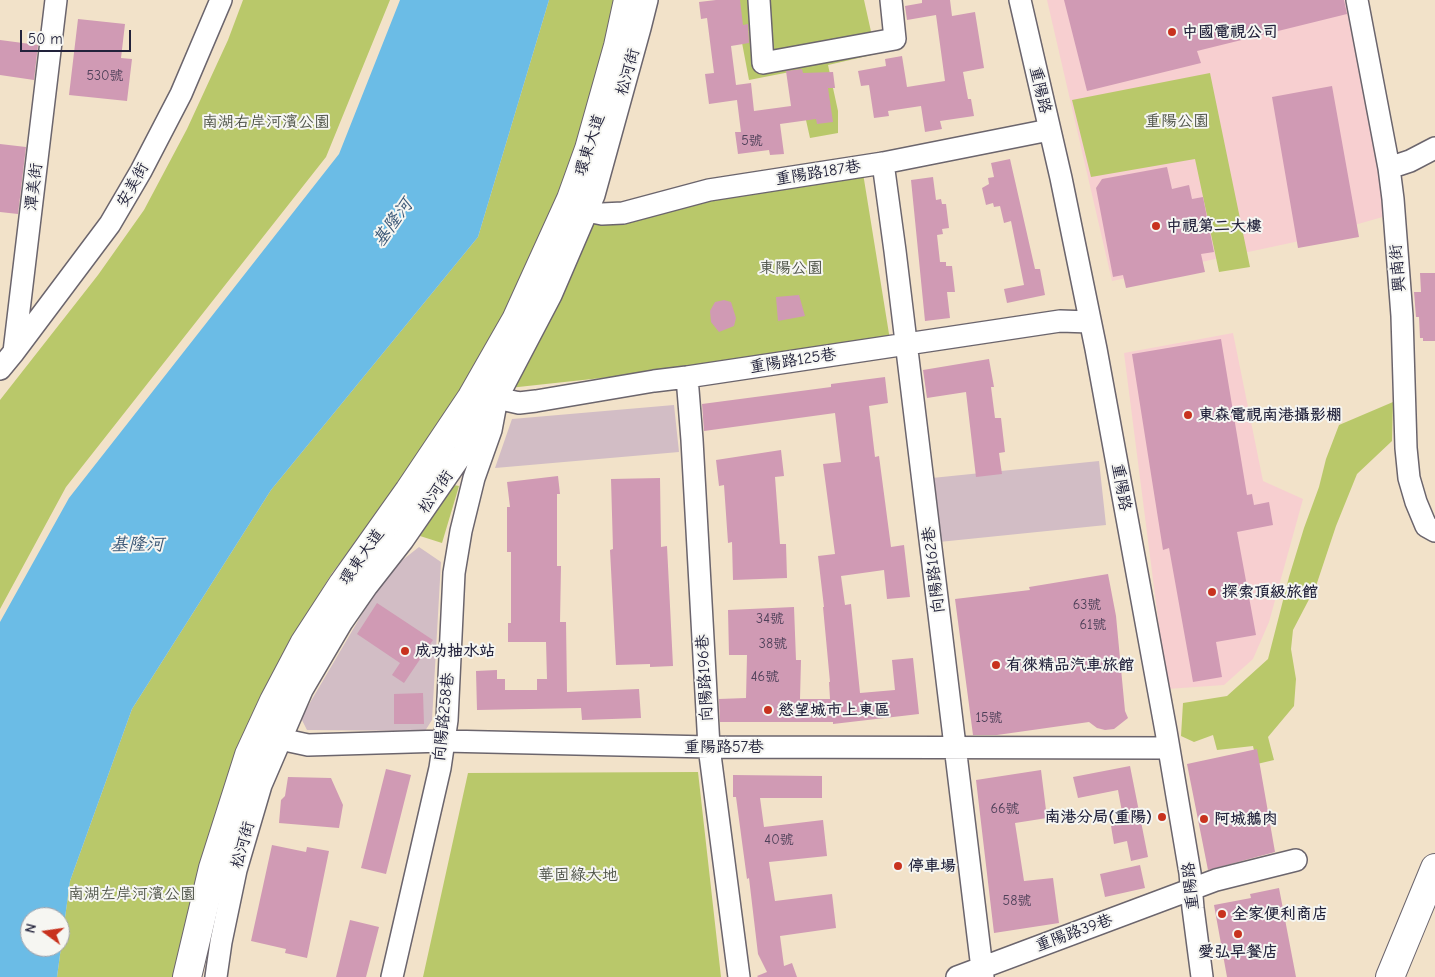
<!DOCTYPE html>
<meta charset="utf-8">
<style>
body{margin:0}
#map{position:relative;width:1435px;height:977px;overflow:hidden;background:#f2e2c9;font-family:"Comic Neue",sans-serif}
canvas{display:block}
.north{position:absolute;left:20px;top:907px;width:50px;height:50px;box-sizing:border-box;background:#f6f6f2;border:1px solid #a1a1a9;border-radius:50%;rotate:284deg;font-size:14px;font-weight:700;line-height:20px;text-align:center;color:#22223b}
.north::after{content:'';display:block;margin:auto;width:18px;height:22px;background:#c8321e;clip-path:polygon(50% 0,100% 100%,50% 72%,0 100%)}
.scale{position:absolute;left:20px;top:30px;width:111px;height:22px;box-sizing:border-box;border:2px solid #22223b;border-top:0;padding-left:6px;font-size:15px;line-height:18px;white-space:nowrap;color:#22223b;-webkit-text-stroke:4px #f6f6f2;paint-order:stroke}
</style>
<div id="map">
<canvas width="1435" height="977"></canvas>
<div class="north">N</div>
<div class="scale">50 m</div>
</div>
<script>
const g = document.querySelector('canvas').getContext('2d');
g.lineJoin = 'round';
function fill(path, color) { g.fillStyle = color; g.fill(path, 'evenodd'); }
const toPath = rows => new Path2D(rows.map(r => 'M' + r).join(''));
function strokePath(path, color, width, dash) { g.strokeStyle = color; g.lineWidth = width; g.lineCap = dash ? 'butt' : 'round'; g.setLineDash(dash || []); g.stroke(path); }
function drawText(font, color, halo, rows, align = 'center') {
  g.font = font + ' "Comic Neue","LXGW WenKai TC",sans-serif'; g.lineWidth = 4; g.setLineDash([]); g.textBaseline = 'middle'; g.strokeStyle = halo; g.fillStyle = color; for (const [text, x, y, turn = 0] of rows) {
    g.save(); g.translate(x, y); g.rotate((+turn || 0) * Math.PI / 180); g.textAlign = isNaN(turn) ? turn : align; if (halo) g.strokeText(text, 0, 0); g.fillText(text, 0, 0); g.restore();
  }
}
const built = toPath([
 [1047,0,1349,0,1386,216,1295,242,1112,281],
 [1233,333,1263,481,1303,499,1269,622,1253,659,1224,685,1167,689,1124,353]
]);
const industrial = toPath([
 [674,405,679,452,495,468,512,419],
 [1099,461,1106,525,939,542,932,478],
 [419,547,441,562,432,720,425,731,307,730,301,718,372,597,400,562]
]);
const green = toPath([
 [243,0,390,0,326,157,66,487,0,609,0,400,98,275,144,210,187,129,228,40],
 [549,0,625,0,596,113,498,335,431,444,332,573,284,652,258,702,228,778,179,977,57,977,70,881,132,709,271,490,478,237],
 [734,0,864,0,876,54,828,65,838,111,838,133,810,138,795,71,749,80],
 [1210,73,1250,267,1219,272,1195,159,1091,177,1072,100],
 [862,167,890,340,675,370,509,388,595,220],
 [1393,402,1392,441,1357,474,1336,526,1316,586,1293,630,1291,649,1296,679,1294,706,1268,737,1274,760,1257,764,1253,746,1217,750,1213,735,1194,742,1181,736,1183,703,1227,696,1268,659,1289,577,1304,528,1319,487,1326,459,1339,425],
 [454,485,459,486,442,543,420,536],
 [698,772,721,977,423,977,468,773]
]);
const water = toPath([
 [400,0,549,0,478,237,271,490,132,709,70,881,57,977,0,977,0,622,69,498,339,154],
 [30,917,60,917,60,947,30,947]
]);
const building = toPath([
 [716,0,740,0,743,25,748,24,749,43,731,46,736,85,751,83,754,111,791,106,786,71,802,69,803,73,833,72,835,88,828,88,833,122,817,124,816,119,780,124,784,154,770,155,769,150,738,154,735,132,741,132,737,100,709,104,705,74,714,73,707,18,701,19,699,2],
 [922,0,950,0,952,16,975,12,984,68,963,72,968,99,971,99,974,116,940,121,942,129,925,132,921,106,888,111,889,116,874,118,869,85,861,86,858,71,886,66,885,59,902,56,907,87,945,81,936,15,907,20,905,6,922,3],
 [1064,0,1344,0,1347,14,1197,51,1201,63,1087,91],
 [78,19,125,24,121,58,132,59,127,101,69,95],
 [0,40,38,45,34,80,0,75],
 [1332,86,1359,237,1298,248,1272,97],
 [0,144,26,147,18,214,0,212],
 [1010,159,1035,269,1040,269,1045,295,1007,303,1004,289,1024,285,1011,221,1004,223,1000,206,994,207,993,203,986,205,982,188,989,184,988,178,994,177,991,163],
 [1167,167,1172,189,1189,185,1192,199,1203,197,1214,252,1201,254,1205,272,1126,288,1123,275,1113,277,1096,188,1102,179],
 [933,177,936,200,941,199,942,204,946,204,949,228,942,229,943,234,937,235,940,262,946,262,946,266,952,266,955,292,947,292,950,318,925,321,911,180],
 [1420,273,1435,273,1435,341,1423,341,1423,338,1420,338,1419,317,1416,317,1414,292,1421,292],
 [799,295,805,316,778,321,776,297],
 [724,300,731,302,736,318,734,326,719,332,711,322,710,311,715,302],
 [1221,339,1247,495,1252,494,1254,505,1269,502,1273,525,1237,532,1256,635,1216,642,1222,677,1193,682,1169,548,1163,550,1132,354],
 [989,359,994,387,991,387,995,418,1001,418,1005,452,999,453,1002,474,976,477,966,392,927,398,923,370],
 [885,377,888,403,869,406,875,457,879,456,891,547,904,545,910,597,887,599,884,570,841,576,845,605,851,604,860,693,895,690,892,660,913,658,919,714,833,724,833,722,720,722,719,699,746,698,747,655,729,655,728,610,794,607,796,660,801,660,800,699,830,699,829,682,830,682,823,607,824,607,818,556,835,554,823,464,841,462,835,413,704,431,702,404,831,387,831,384],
 [781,450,784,476,775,477,780,544,786,544,787,578,733,580,732,542,728,543,724,485,719,486,716,460],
 [558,476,560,494,557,494,557,566,561,566,560,622,566,622,567,692,639,689,641,718,582,720,581,708,477,710,476,671,497,670,497,679,505,679,505,690,537,690,537,679,547,679,546,642,508,642,508,623,511,623,511,552,507,552,507,507,510,507,507,482],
 [660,478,661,547,667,546,673,666,650,667,650,664,616,665,610,550,613,549,611,479],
 [1108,574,1116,616,1125,711,1128,718,1114,729,1105,730,1097,728,1089,722,997,735,973,735,955,599,1030,590,1029,587],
 [377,603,433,640,404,683,392,675,400,663,357,634],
 [423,693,424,724,394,724,394,694],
 [1257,749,1275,852,1208,870,1187,764],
 [1130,766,1148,857,1131,861,1127,841,1114,844,1111,826,1124,823,1118,790,1078,798,1073,777],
 [386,769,411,775,386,874,361,868],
 [1041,770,1047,818,1015,823,1024,881,1053,878,1059,923,994,933,976,780],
 [733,775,822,776,822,798,760,798,764,827,823,820,827,856,769,862,775,901,832,894,836,928,780,936,784,966,792,963,797,977,758,977,757,976,767,972,758,954,749,878,747,879,736,797,733,797],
 [288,777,331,778,343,805,339,828,279,823,281,800,285,796],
 [272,845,306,852,307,847,329,851,307,958,285,953,286,949,251,941],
 [1140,865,1145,888,1105,897,1100,874],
 [1279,888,1296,977,1227,977,1214,905,1251,898,1250,894],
 [350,920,379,927,366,977,336,977]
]);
const minor = toPath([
 [759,0,763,63,895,39,891,0],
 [1020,0,1061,178,1096,349,1166,731,1190,873,1193,908,1202,977],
 [1357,0,1389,168,1393,199,1402,316,1406,448,1409,478,1416,502,1426,526,1435,531],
 [883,163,895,251,983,977],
 [1389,168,1410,161,1435,148],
 [587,211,602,214,623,213,709,190,883,163,1049,130],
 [14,352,110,224,141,171,181,94,221,0],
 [0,369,14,352,56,0],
 [687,377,692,440,709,747,739,977],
 [280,739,308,745,444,741,709,747,1168,748],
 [216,977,221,942,236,870,261,785,292,713,302,690,342,622,367,586,403,540,463,453,485,415,497,398,551,295,594,195,640,28,647,0],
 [392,977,440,768,444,741,447,720,454,573,461,531,474,478,491,430,497,398,519,403,536,401,654,381,687,377,1060,321,1090,322],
 [957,977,1216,880,1296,860]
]);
const major = toPath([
 [1390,977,1435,868]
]);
const highway = toPath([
 [187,977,213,868,249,755,274,701,304,644,343,584,409,491,472,397,516,320,571,199,589,149,618,46,628,0]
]);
const markers = [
 [1172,32,5,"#c8321e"],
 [1156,226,5,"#c8321e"],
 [1188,415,5,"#c8321e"],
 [1212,592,5,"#c8321e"],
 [405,651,5,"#c8321e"],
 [996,665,5,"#c8321e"],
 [768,710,5,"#c8321e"],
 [1162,817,5,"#c8321e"],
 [1204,819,5,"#c8321e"],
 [898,866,5,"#c8321e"],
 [1222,914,5,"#c8321e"],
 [1238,934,5,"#c8321e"]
];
const numberNames = [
 ["530號",105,76],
 ["5號",752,141],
 ["63號",1087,605],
 ["34號",770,619],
 ["61號",1093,625],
 ["38號",773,644],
 ["46號",765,677],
 ["15號",989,718],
 ["66號",1005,809],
 ["40號",779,840],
 ["58號",1017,901]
];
const poiNames = [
 ["中國電視公司",1182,32],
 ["中視第二大樓",1166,226],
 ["東森電視南港攝影棚",1198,415],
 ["探索頂級旅館",1222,592],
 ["成功抽水站",415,651],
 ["有徠精品汽車旅館",1006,665],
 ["慾望城市上東區",778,710],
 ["南港分局(重陽)",1152,817,"right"],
 ["阿城鵝肉",1214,819],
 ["停車場",908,866],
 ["全家便利商店",1232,914],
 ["愛弘早餐店",1238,952,"center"]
];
const streetNames = [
 ["松河街",628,72,-74],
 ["重陽路",1040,90,77],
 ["環東大道",590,145,-72],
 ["重陽路187巷",818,173,-9],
 ["安美街",133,185,-61],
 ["潭美街",34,187,-83],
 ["興南街",1398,268,-95],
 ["重陽路125巷",793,361,-9],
 ["重陽路",1121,487,80],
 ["松河街",436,492,-55],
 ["環東大道",362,557,-55],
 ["向陽路162巷",934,570,-97],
 ["向陽路196巷",705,678,-93],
 ["向陽路258巷",444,717,-84],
 ["重陽路57巷",724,747],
 ["松河街",243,845,-74],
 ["重陽路",1191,886,-96],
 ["重陽路39巷",1074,933,-20]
];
const parkNames = [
 ["重陽公園",1177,121],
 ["南湖右岸河濱公園",266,122],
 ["東陽公園",791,268],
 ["華固綠大地",578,875],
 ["南湖左岸河濱公園",132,894]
];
const waterNames = [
 ["基隆河",393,223,-54],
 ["基隆河",137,545]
];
fill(built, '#f7cfd0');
fill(industrial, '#d2bdc5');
fill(green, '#b9c86a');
fill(water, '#6bbce6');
fill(building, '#d09ab4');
strokePath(minor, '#6b656d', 24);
strokePath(major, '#6b656d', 30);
strokePath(highway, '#6b656d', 30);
strokePath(minor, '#fff', 21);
strokePath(major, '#fff', 28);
strokePath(highway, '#fff', 28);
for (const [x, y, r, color] of markers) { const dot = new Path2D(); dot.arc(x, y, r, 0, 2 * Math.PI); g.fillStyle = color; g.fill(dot); strokePath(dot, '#f6f6f2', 2); }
drawText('14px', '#4e4059', null, numberNames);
drawText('bold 16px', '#22223b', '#f6f6f2', poiNames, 'left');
drawText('16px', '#22223b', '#f6f6f2', streetNames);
drawText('16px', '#4f5449', '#f6f6f2', parkNames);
drawText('italic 18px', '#3c5877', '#f6f6f2', waterNames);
</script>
